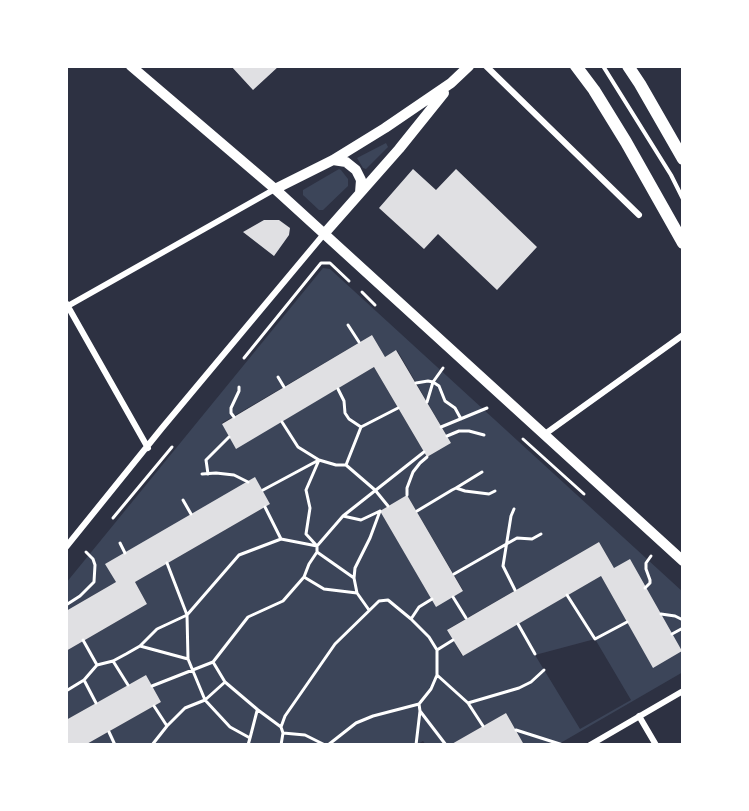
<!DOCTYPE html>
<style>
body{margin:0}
#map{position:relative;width:749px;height:811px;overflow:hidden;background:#2d3142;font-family:"IBM Plex Sans",sans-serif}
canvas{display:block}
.frame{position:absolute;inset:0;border:68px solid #fff;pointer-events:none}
</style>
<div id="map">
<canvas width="749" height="811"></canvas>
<div class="frame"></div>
</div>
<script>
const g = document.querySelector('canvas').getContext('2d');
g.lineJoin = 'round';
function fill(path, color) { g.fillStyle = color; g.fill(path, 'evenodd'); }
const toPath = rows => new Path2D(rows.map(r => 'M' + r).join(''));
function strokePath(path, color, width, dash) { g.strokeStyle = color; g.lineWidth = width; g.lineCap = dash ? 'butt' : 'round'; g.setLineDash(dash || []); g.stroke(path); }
const green = toPath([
 [386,143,388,147,366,169,363,168,357,158],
 [339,169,341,170,348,179,348,186,323,210,319,210,303,195,303,190],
 [323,268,330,269,683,592,683,672,557,745,520,745,523,743,506,713,450,745,426,745,423,741,416,745,85,745,161,702,146,675,66,720,66,651,147,604,135,582,270,504,255,478,106,564,116,582,66,611,66,583],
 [372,335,385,357,397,350,451,443,427,457,374,367,236,448,222,423],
 [407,495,463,590,436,606,380,511],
 [599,542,614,568,653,667,601,576,462,656,448,629],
 [595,639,631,700,580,729,535,655]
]);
const building = toPath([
 [231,66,279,66,253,90],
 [413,169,436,190,456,169,537,247,497,290,438,234,424,249,379,208],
 [264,220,279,220,290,228,289,235,274,256,243,232],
 [372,335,385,357,396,350,451,443,427,457,374,367,236,449,222,424],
 [255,477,270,504,135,582,147,604,66,651,66,611,116,582,105,564],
 [407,495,463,591,436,607,380,511],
 [599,542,614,568,630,559,682,651,653,668,601,576,463,656,447,630],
 [146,675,161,702,85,745,66,745,66,720],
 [506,713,523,743,520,745,450,745]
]);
const path = toPath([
 [362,292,375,305],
 [348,325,359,342],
 [244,358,321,263,330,263,349,281],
 [443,368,433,382,439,386,445,401,455,408,461,419],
 [278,377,284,387],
 [416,383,428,381,433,382,427,402],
 [234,417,231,413,231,408,239,391,239,387],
 [282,422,298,447,319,460,336,465,346,465,361,427,349,419,345,413,344,401,338,389],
 [361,427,398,408],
 [441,427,487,408],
 [447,436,459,431,469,431,484,435],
 [523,439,584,494],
 [346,465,375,490,388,506],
 [202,474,216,473,234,475,248,482],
 [208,474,206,460,229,437],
 [456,488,482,472],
 [263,490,317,461],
 [407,495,407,488,413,472,420,463,427,457],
 [183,500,191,514],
 [265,507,281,539],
 [514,509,511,516,503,566,515,590],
 [417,511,452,490,456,488,465,491,489,494,495,491],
 [343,516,361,520,380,511],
 [113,518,172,447],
 [120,543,125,553],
 [317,552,354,578],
 [167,563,187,615,188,659],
 [454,574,517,538,532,539,541,534],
 [304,577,324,589,357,593,369,610],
 [645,588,650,583,650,580,646,569,646,563,651,556],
 [357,593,354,578,355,568,370,538,380,511],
 [567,595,595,639,627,622],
 [453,597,466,618],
 [66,605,80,596,94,582,95,565,93,559,86,552],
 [661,614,675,616,683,620],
 [411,619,419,607,432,599],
 [518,624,535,654],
 [672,634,683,628],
 [83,640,97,665],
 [140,646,188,659,205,700,230,727,250,738,248,745],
 [437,650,453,640],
 [113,661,128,685],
 [213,662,225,682,258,710,281,727],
 [437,675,468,703,483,726],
 [84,680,96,703],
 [152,686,213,662,248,617,283,601,304,577,309,564,317,552,317,546,306,534,310,508,306,490,319,460],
 [66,691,84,680,97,665,113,661,126,654,140,646,157,629,187,615,239,555,281,539,317,546,343,516,424,452],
 [468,703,519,688,531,682,544,670],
 [419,704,420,711,446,745],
 [154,706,167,726],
 [516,730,563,745],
 [109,732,115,745],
 [250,738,257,711],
 [152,745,167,726,185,708,205,700,225,682],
 [281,745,283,733],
 [325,745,305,735,283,733,281,727,285,716,335,644,379,601,388,600,411,619,429,637,437,650,437,675,431,689,419,704,373,716,356,723,328,745],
 [416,745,420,711]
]);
const service = toPath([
 [603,66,671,175,683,199]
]);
const minor = toPath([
 [486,66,639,215],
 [66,303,148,448],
 [66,307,275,189],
 [545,434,683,335],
 [66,547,162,428,324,234],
 [639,716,656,745],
 [590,745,683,691]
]);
const secondary = toPath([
 [131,66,275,189,683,561],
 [333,160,346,162,356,170,361,180,360,193],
 [275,189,333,160,385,128,451,83,469,66],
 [324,234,399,149,444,93]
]);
const motorway = toPath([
 [576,66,594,90,626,142,683,243],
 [628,66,640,84,683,159]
]);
fill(green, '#3c4559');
fill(building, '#e0e0e3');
strokePath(path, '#fff', 3);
strokePath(service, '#fff', 4);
strokePath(minor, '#fff', 6);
strokePath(secondary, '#fff', 10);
strokePath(motorway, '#fff', 12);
</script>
